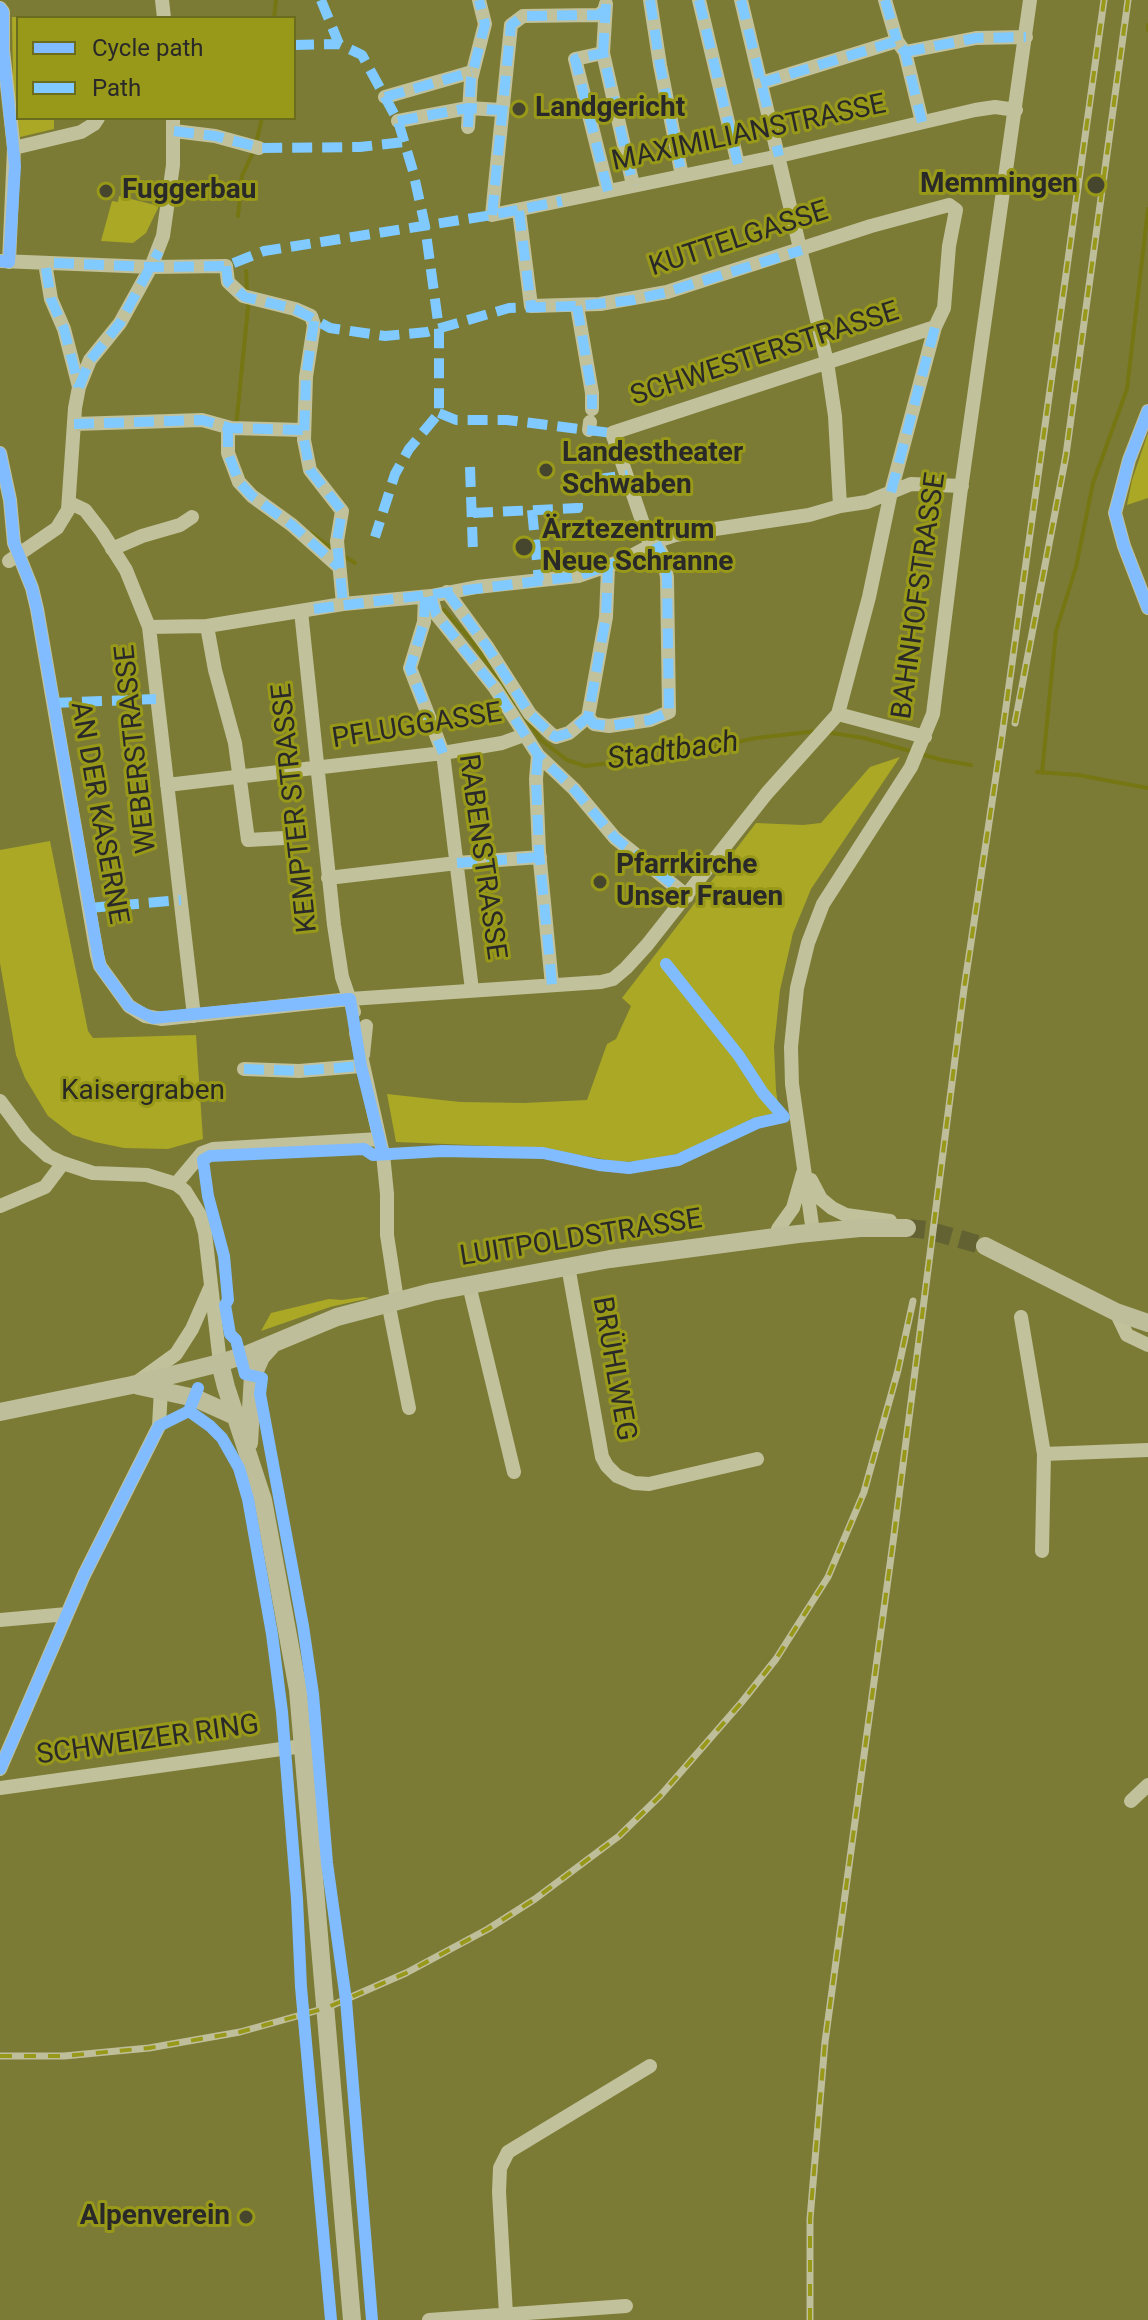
<!DOCTYPE html>
<meta charset="utf-8">
<style>
body{margin:0}
#map{position:relative;width:1148px;height:2320px;overflow:hidden;background:#7b7b36;font-family:Roboto,sans-serif}
canvas{display:block}
.legend{position:absolute;left:16px;top:16px;width:280px;height:104px;box-sizing:border-box;background:#989819;border:2px solid #6c6c1f;margin:0;padding:10px 14px;list-style:none;font-size:24px;color:#292929}
.legend li{display:flex;align-items:center;gap:16px;height:40px}
.legend b{width:40px;border:2px solid #6c6c1f}
</style>
<div id="map">
<canvas width="1148" height="2320"></canvas>
<ul class="legend">
<li><b style="height:10px;background:#80bcff"></b>Cycle path</li>
<li><b style="height:10px;background:#80caff"></b>Path</li>
</ul>
</div>
<script>
const g = document.querySelector('canvas').getContext('2d');
g.lineJoin = 'round';
function fill(path, color) { g.fillStyle = color; g.fill(path, 'evenodd'); }
const toPath = rows => new Path2D(rows.map(r => 'M' + r).join(''));
function strokePath(path, color, width, dash) { g.strokeStyle = color; g.lineWidth = width; g.lineCap = dash ? 'butt' : 'round'; g.setLineDash(dash || []); g.stroke(path); }
function drawText(font, color, halo, rows, align = 'center') {
  g.font = font + ' Roboto,sans-serif'; g.lineWidth = 6; g.setLineDash([]); g.textBaseline = 'middle'; g.strokeStyle = halo; g.fillStyle = color; for (const [text, x, y, turn = 0] of rows) {
    g.save(); g.translate(x, y); g.rotate((+turn || 0) * Math.PI / 180); g.textAlign = isNaN(turn) ? turn : align; if (halo) g.strokeText(text, 0, 0); g.fillText(text, 0, 0); g.restore();
  }
}
const green = toPath([
 [12,17,56,18,18,18,18,118,54,118,54,129,20,137,16,108,13,81],
 [119,196,159,206,146,233,133,243,101,241,112,201,118,202],
 [1148,433,1148,498,1127,505,1132,480],
 [900,757,811,889,793,933,780,990,774,1047,776,1090,779,1112,751,1119,702,1145,676,1154,644,1161,619,1162,541,1148,396,1142,387,1094,460,1102,524,1103,587,1100,607,1044,616,1039,631,1006,622,998,756,823,803,825,821,823,870,767],
 [50,841,88,1031,93,1038,196,1035,203,1139,168,1149,124,1148,95,1142,73,1135,48,1116,25,1078,16,1055,0,963,0,850],
 [363,1297,370,1298,330,1307,261,1331,271,1313,329,1299,342,1300]
]);
const stream = toPath([
 [274,18,276,0],
 [1148,25,1148,30],
 [238,216,242,176,255,148,262,118],
 [236,427,248,307,246,271],
 [311,533,333,549],
 [344,556,355,563],
 [444,610,471,640,515,703],
 [525,717,541,740,567,760,585,766,674,755,756,738,817,731],
 [825,732,864,738,942,760,971,765],
 [1037,772,1078,775,1148,788],
 [1042,773,1056,631,1076,567,1093,483,1127,389,1148,209]
]);
const majorTunnel = toPath([
 [907,1228,927,1230,985,1246]
]);
const minor = toPath([
 [162,0,164,18],
 [650,0,660,65,682,176],
 [699,0,738,164],
 [741,0,827,362,835,416,840,506],
 [885,0,897,41],
 [606,4,604,11,598,15,523,16,511,25,492,215,779,156,975,110,995,107,1016,110],
 [0,8,3,12,3,50,14,148,9,262],
 [905,52,976,38,1026,37],
 [603,53,606,4],
 [761,83,897,41,905,52,922,122],
 [385,97,472,72],
 [398,121,468,108,501,110],
 [468,127,471,79,485,24,479,0],
 [174,131,215,136,259,148],
 [14,148,81,132,94,124,98,118],
 [608,191,575,59,603,53,633,185],
 [0,261,151,267,226,266,228,282,243,296,295,309,311,316,314,325,306,377,304,440,310,470,342,511,337,541,343,604],
 [45,263,51,299,64,329,79,387],
 [577,306,592,393,592,409],
 [1148,411,1129,460,1115,513,1124,546,1148,608],
 [74,424,202,420,231,428,303,430],
 [228,427,228,453,239,482,252,496,292,525,339,567],
 [589,430,590,422],
 [0,453,10,500,14,543,32,588,37,609,97,955,100,966,129,1006,145,1016,162,1019,350,999,601,982,613,979,626,968,647,945,767,793,838,714,869,597,891,492,935,327,944,308,949,246,956,210,949,205,871,226,667,292,600,304,531,306,519,211],
 [70,503,85,510,102,532,126,570,149,627,194,1016],
 [651,547,612,433,935,327],
 [112,549,142,536,180,525,192,517],
 [9,561,57,528,68,510,75,408,79,387,90,360,120,323,151,267,163,236,173,165,173,118],
 [447,592,488,648,530,714,551,734],
 [431,596,436,614,495,688,538,755,574,789,615,838,687,896],
 [425,597,424,622,410,668,443,753,472,990],
 [301,611,334,925,342,977,354,1012],
 [207,626,215,670,235,743,248,840,284,838],
 [149,627,207,626,343,604,431,596,477,587,578,576,622,561,663,539,675,535,809,515,840,506,867,502,911,484,962,486],
 [838,714,925,737],
 [588,717,594,724,609,726,650,720,669,712,667,577,663,556,656,543],
 [551,734,556,737,569,733,588,717,606,617,608,567],
 [538,755,536,779,539,851,552,985],
 [167,785,443,753,502,743,524,735],
 [328,878,457,863,540,857],
 [356,1033,383,1154,387,1194,387,1235,397,1300],
 [363,1055,366,1026],
 [244,1069,299,1071,361,1066],
 [0,1101,26,1136,48,1156,63,1163,93,1173,147,1175,176,1184,185,1191,200,1215,205,1233,220,1363],
 [811,1180,821,1199,832,1208,846,1215,890,1221],
 [176,1184,202,1153,213,1149,379,1139],
 [0,1206,45,1187,63,1163],
 [778,1229,793,1208,803,1173],
 [813,1232,792,1084,791,1047,797,988,808,943,823,904,911,767,933,714,960,496,1030,0],
 [568,1266,602,1457,607,1466,617,1476,634,1483,649,1484,757,1459],
 [469,1285,514,1472],
 [388,1302,409,1408],
 [1116,1312,1127,1335,1148,1345],
 [1021,1317,1044,1454,1042,1551],
 [140,1380,176,1354,192,1329,210,1288],
 [1044,1454,1148,1450],
 [0,1620,67,1614],
 [0,1769,84,1575,159,1426,161,1389],
 [0,1788,303,1746],
 [1131,1801,1148,1785],
 [506,2314,499,2192,500,2168,508,2152,650,2066],
 [429,2320,626,2306]
]);
const major = toPath([
 [985,1246,1116,1312,1148,1323],
 [220,1363,226,1387,263,1500,298,1690,352,2320],
 [139,1386,195,1398,235,1416],
 [0,1412,132,1385,220,1363,248,1354,337,1317,432,1292,610,1259,798,1234,860,1228,907,1228],
 [249,1443,253,1375,261,1357,271,1346]
]);
const rail = toPath([
 [1015,723,1066,455,1128,0],
 [0,2056,64,2056,149,2048,240,2032,326,2008,406,1973,488,1929,535,1899,619,1836,660,1796,741,1703,776,1659,828,1577,864,1492,898,1370,913,1301],
 [810,2320,810,2219,825,2042,894,1535,964,989,1002,736,1104,0]
]);
const quiet = toPath([
 [321,0,339,44,362,55,398,121,413,171,425,226,439,329,439,413,409,449,395,474,375,537],
 [650,0,660,65,682,176],
 [699,0,738,164],
 [741,0,779,156],
 [885,0,897,41],
 [294,45,339,44],
 [905,52,976,38,1026,37],
 [603,53,606,4],
 [761,83,897,41,905,52,922,122],
 [385,97,472,72],
 [398,121,468,108,501,110],
 [468,127,471,79,485,24,479,0],
 [174,131,215,136,262,148,360,147,404,142],
 [608,191,575,59,603,53,633,185],
 [519,211,531,306],
 [492,215,511,25,523,16,598,15,604,11,606,4],
 [54,263,151,267,226,266,264,251,492,215,562,201],
 [226,266,228,282,245,297,295,309,330,328,385,336,427,332,509,308,577,306,633,300,667,292,802,250],
 [46,268,51,299,64,329,79,387],
 [577,306,592,393,592,409],
 [314,321,306,377,304,440,310,470,342,511,337,541,343,604],
 [79,387,90,360,120,323,159,251],
 [439,413,456,420,507,420,612,433],
 [74,424,202,420,231,428,303,430],
 [228,427,228,453,239,482,252,496,292,525,339,567],
 [470,467,473,552],
 [891,492,935,327],
 [532,510,539,581],
 [473,513,578,508,577,482,628,475],
 [447,592,488,648,530,714,551,734],
 [431,596,436,614,495,688,538,755,574,789,615,838,687,896],
 [425,597,424,622,410,668,443,753],
 [314,609,578,576,637,555],
 [52,703,156,699],
 [588,717,594,724,609,726,650,720,669,712,667,577,663,556,656,543],
 [551,734,556,737,569,733,588,717,606,617,608,567],
 [538,755,536,779,539,851,552,985],
 [457,863,540,857],
 [89,908,181,900],
 [244,1069,299,1071,361,1066]
]);
const cycleway = toPath([
 [0,8,3,12,3,50,15,166,9,262,0,261],
 [1148,411,1129,460,1115,513,1124,546,1148,608],
 [0,453,10,500,14,543,32,588,37,609,100,966,129,1006,153,1018,350,999,361,1066,383,1154],
 [666,964,739,1056,763,1093,784,1117],
 [189,1411,210,1426,222,1438,239,1468,248,1499,272,1634,282,1712,297,1899,301,1987,331,2320],
 [0,1769,84,1575,159,1426,189,1411,198,1388],
 [372,2320,346,2000,327,1863,313,1694,303,1626,260,1394,262,1378,245,1374,236,1340,230,1334,225,1305,228,1300,224,1256,208,1196,203,1160,210,1156,364,1149,373,1155,442,1151,543,1153,599,1165,629,1168,678,1160,757,1123,784,1117]
]);
const markers = [
 [519,109,8,"#46462e"],
 [1096,185,10,"#46462e"],
 [106,191,8,"#46462e"],
 [546,470,8,"#46462e"],
 [524,547,10,"#46462e"],
 [600,882,8,"#46462e"],
 [246,2217,8,"#46462e"]
];
const poiNames = [
 ["Landgericht",535,109],
 ["Memmingen",1078,185,"right"],
 ["Fuggerbau",122,191],
 ["Landestheater",562,454],
 ["Schwaben",562,486],
 ["Ärztezentrum",542,531],
 ["Neue Schranne",542,563],
 ["Pfarrkirche",616,866],
 ["Unser Frauen",616,898],
 ["Alpenverein",230,2217,"right"]
];
const streetNames = [
 ["MAXIMILIANSTRASSE",749,134,-12],
 ["KUTTELGASSE",739,240,-18],
 ["SCHWESTERSTRASSE",765,355,-18],
 ["BAHNHOFSTRASSE",920,596,-82],
 ["PFLUGGASSE",417,727,-9],
 ["WEBERSTRASSE",137,749,-96],
 ["KEMPTER STRASSE",296,808,-96],
 ["AN DER KASERNE",98,813,80],
 ["RABENSTRASSE",481,857,82],
 ["LUITPOLDSTRASSE",581,1239,-9],
 ["BRÜHLWEG",613,1369,80],
 ["SCHWEIZER RING",148,1741,-8]
];
const parkNames = [
 ["Kaisergraben",143,1092]
];
const waterNames = [
 ["Stadtbach",673,752,-8]
];
fill(green, '#aaa825');
strokePath(stream, '#767613', 4);
strokePath(majorTunnel, '#626232', 18, [18, 9]);
strokePath(minor, '#c1c19c', 14);
strokePath(major, '#bebe9a', 18);
strokePath(rail, '#bfbe9b', 7);
strokePath(rail, '#989819', 4, [12]);
strokePath(quiet, '#80caff', 10, [20, 10]);
strokePath(cycleway, '#80bcff', 12);
for (const [x, y, r, color] of markers) { const dot = new Path2D(); dot.arc(x, y, r, 0, 2 * Math.PI); g.fillStyle = color; g.fill(dot); strokePath(dot, '#989819', 3); }
drawText('bold 28px', '#292929', '#989819', poiNames, 'left');
drawText('28px', '#292929', '#989819', streetNames);
drawText('28px', '#282824', '#989819', parkNames);
drawText('italic 30px', '#282822', '#989819', waterNames);
</script>
